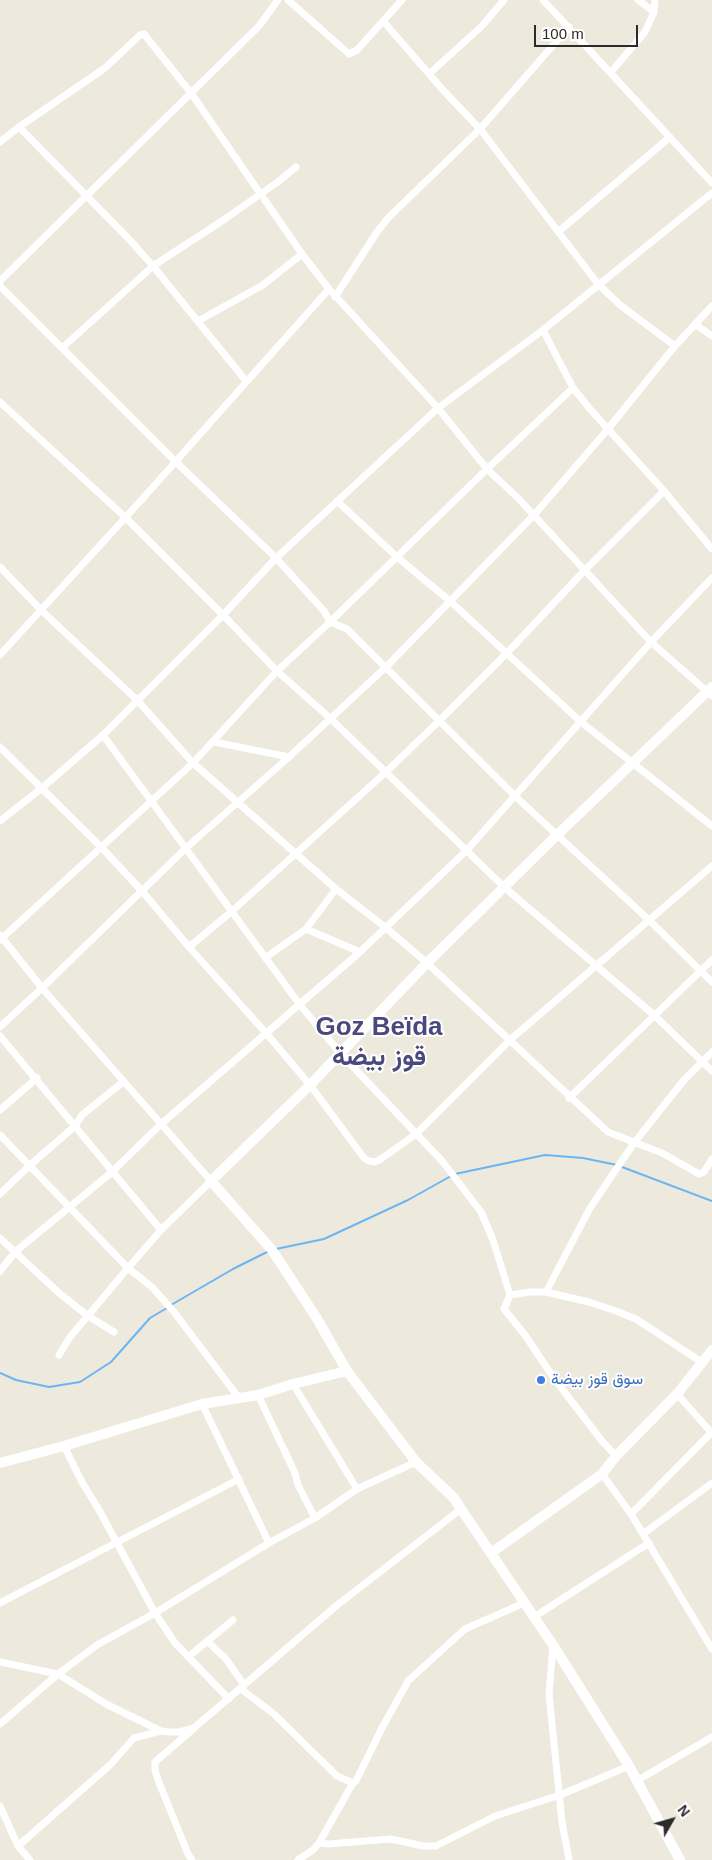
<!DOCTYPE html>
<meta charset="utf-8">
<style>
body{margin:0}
#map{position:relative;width:712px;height:1860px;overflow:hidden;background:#ede9dc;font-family:Helvetica,sans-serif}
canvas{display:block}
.north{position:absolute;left:647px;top:1795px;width:50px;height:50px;-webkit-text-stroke:4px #fff;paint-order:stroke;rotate:52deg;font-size:14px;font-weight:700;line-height:20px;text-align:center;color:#2b2b2b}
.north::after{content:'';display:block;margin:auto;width:18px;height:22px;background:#2b2b2b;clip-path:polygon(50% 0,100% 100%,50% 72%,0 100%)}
.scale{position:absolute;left:534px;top:25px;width:104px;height:22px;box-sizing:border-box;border:2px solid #2b2b2b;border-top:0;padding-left:6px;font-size:15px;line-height:18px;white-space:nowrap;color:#2b2b2b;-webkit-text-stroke:4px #fff;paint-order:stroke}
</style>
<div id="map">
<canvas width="712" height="1860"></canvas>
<div class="north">N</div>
<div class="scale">100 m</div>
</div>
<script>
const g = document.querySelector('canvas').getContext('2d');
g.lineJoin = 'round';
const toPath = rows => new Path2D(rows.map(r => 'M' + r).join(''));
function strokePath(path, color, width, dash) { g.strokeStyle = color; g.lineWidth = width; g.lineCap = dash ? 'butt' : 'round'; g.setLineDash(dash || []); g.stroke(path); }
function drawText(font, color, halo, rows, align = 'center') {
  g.font = font + ' Helvetica,Vazirmatn,sans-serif'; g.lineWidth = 4; g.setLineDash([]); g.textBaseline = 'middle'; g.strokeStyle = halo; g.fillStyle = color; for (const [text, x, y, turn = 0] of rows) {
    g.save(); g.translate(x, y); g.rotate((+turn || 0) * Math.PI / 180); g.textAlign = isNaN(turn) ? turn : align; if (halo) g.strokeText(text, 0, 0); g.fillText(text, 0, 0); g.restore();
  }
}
const stream = toPath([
 [622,1167,712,1201],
 [455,1174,545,1155,583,1158,617,1165],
 [276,1249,324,1239,408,1200,451,1176],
 [171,1305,233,1269,269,1251],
 [0,1373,16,1380,49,1387,80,1382,111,1362,150,1318,167,1308]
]);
const street = toPath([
 [288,0,349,54,357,50,402,0],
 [543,0,712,183],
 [638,0,654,12],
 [383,21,443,90,480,129,598,284,620,305,675,346],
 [611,72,645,32,654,12,655,0],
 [429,74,482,26,504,0],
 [19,127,128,238,153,266,246,381],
 [0,142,19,127,105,68,140,35,144,34,191,93,302,254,329,289,438,408,487,469,518,498,651,642,712,696],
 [558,232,670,137],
 [0,281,259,26,278,0],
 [0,286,175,461,276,558,324,611,330,622,347,629,515,796,649,920,712,982],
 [335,297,377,232,389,217,480,129,569,27],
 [198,321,263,285,302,254],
 [695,324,712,336],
 [543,330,573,388,590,409,664,491,712,549],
 [62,348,153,266,225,219,279,181,296,167],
 [0,402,125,517,223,615,277,671,331,719,504,887,654,1015,712,1071],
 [337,501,397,557,450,601,581,722,712,826],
 [0,567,41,610,138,701,193,763,336,889,385,927,427,963,608,1132,662,1153,699,1174,704,1172,712,1159],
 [0,655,145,496,329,289],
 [103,735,300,1005,340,1053,443,1162,481,1212,493,1240,510,1295,504,1309,525,1335,553,1377,602,1441,616,1456],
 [214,742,289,757],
 [0,747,102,848,142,891,189,947,266,1033,310,1085,364,1158,369,1161,375,1162,381,1159,416,1134,510,1040,712,866],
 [0,821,42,788,103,735,223,615,276,558,438,408,543,330,712,193],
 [306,929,360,952],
 [0,935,42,988,211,1181,161,1230,128,1268,70,1337,59,1355],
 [0,940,193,763,277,671,330,622,487,469,573,388],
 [189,947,231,912,386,772,439,721,506,654,585,570,664,491],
 [265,958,306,929,336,889],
 [0,1027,42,988,186,848,289,757,386,667,534,515,608,429,675,346,712,306],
 [0,1036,161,1230],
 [569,1098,712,960],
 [0,1110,37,1078],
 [0,1135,128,1268,152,1287,174,1312,239,1398],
 [0,1194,29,1166,75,1126,82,1115,123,1082],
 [0,1238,59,1293,88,1316,114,1332],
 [0,1271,15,1252,112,1172,160,1125,360,952,467,850,651,642,712,578],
 [546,1292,590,1208,634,1143,684,1080,712,1052],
 [510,1295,530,1292,546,1292,589,1302,616,1311,636,1319,703,1363],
 [293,1384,357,1489],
 [258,1395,295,1473,298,1485,315,1518],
 [202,1404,269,1543],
 [64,1446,82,1482,99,1510,155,1613,175,1643,229,1699],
 [602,1474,631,1514,712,1649],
 [631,1514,710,1434,710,1431,677,1394],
 [643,1534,712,1483],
 [0,1603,239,1479],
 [534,1617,649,1543],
 [207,1641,226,1659,244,1685],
 [553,1645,549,1694,562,1822,569,1860],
 [188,1657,233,1620],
 [0,1662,58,1674,106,1704,161,1731,169,1732,179,1732,194,1728,336,1606,461,1509],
 [241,1689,274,1714,337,1776,353,1783,356,1781,382,1728,408,1681,465,1629,524,1603],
 [0,1724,58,1674,97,1645,155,1613,269,1543,315,1518,357,1489,416,1462],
 [192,1730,155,1762,155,1770,158,1780,188,1854,192,1860],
 [638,1780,712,1737],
 [0,1806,18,1846,30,1860],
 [319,1843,328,1844,391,1839,423,1846,436,1846,495,1816,560,1795,629,1766],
 [18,1846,110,1765,134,1738,161,1731],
 [298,1860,313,1850,319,1843,353,1783]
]);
const secondary = toPath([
 [0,1463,64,1446,202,1404,258,1395,293,1384,347,1371],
 [491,1553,602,1474,616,1456,677,1394,712,1350],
 [680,1860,629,1766,553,1645,461,1509,454,1498,416,1462,347,1371,316,1317,272,1250,211,1181,310,1085,427,963,557,835,712,687]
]);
const markers = [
 [541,1380,5,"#3f7fe0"]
];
const shopNames = [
 ["سوق قوز بيضة",551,1380]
];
const townNames = [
 ["Goz Beïda",379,1028],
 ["قوز بيضة",379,1058]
];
strokePath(stream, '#6cb5f2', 2);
strokePath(street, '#fff', 7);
strokePath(secondary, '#fff', 10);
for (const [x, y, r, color] of markers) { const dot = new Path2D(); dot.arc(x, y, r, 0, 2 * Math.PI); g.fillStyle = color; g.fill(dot); strokePath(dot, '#fff', 2); }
drawText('16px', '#366cbe', '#fff', shopNames, 'left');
drawText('bold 26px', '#4a497d', '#fff', townNames);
</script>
